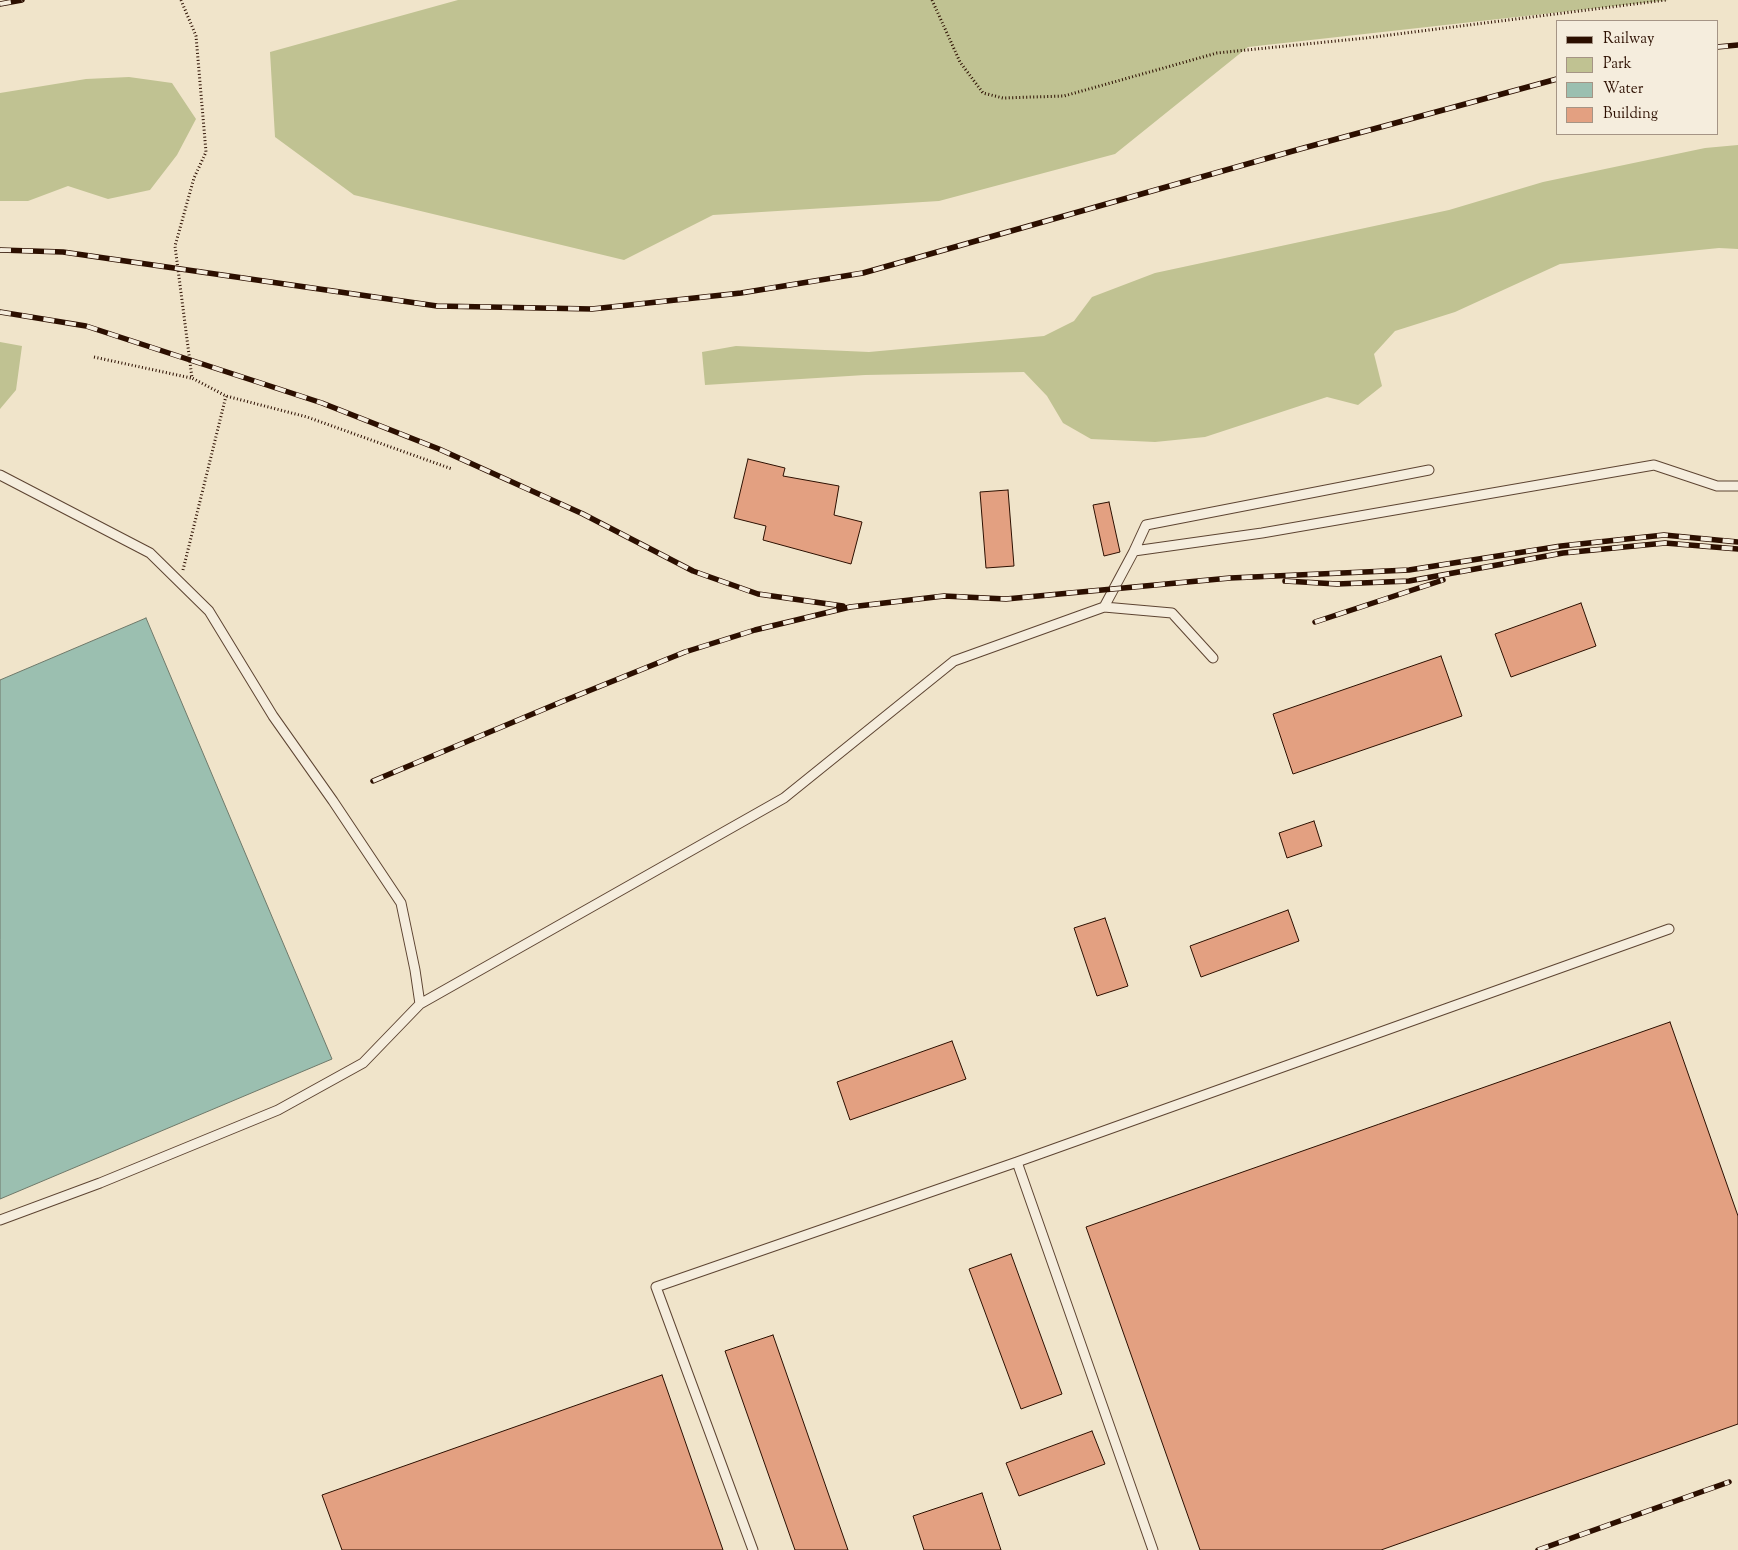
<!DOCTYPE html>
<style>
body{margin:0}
#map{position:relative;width:1738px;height:1550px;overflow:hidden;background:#f0e4ca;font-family:"Sorts Mill Goudy",serif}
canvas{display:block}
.legend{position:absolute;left:1556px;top:20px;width:162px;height:115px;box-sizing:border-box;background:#f5eddd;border:1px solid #a59485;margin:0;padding:6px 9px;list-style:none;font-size:15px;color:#2c0f00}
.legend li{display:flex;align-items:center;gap:10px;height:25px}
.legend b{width:25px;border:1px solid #a59485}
</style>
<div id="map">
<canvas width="1738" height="1550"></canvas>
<ul class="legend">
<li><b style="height:6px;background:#2c0f00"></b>Railway</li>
<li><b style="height:14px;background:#c0c292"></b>Park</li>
<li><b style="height:14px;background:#9bbfb0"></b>Water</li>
<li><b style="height:14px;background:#e3a081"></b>Building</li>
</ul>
</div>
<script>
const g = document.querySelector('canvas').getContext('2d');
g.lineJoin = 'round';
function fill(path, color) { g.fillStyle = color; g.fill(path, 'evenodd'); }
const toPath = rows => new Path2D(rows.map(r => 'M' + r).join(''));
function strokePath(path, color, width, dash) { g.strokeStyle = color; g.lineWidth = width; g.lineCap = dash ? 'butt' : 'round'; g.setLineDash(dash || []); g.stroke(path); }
const green = toPath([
 [458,0,1669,0,1248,47,1115,154,939,201,713,215,624,260,354,195,275,137,270,52],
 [129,77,172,83,196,119,177,155,150,190,108,199,68,186,28,201,0,201,0,93,86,79],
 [1738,145,1738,249,1719,248,1560,264,1455,312,1395,331,1374,354,1382,386,1358,405,1327,397,1205,437,1155,442,1091,439,1063,423,1047,396,1024,372,865,375,705,385,702,352,736,346,869,352,1044,336,1074,321,1092,297,1155,273,1449,210,1543,182,1705,148],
 [0,342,22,346,16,390,0,409]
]);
const water = toPath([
 [146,618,332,1059,0,1199,0,680,146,618]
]);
const building = toPath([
 [748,459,785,468,783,476,839,486,834,515,862,522,851,564,763,540,766,526,734,518,748,459],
 [1008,490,1014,566,986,568,980,492,1008,490],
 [1109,502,1120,552,1104,556,1093,505,1109,502],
 [1581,603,1596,646,1511,677,1495,634,1581,603],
 [1441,656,1462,716,1293,774,1273,714,1441,656],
 [1314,821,1322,846,1287,858,1279,833,1314,821],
 [1288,910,1299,941,1201,977,1190,946,1288,910],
 [1105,918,1128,986,1097,996,1074,928,1105,918],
 [1670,1022,1738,1216,1738,1424,1381,1550,1200,1550,1086,1227,1670,1022],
 [952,1041,966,1079,850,1120,837,1082,952,1041],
 [1011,1254,1062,1394,1021,1409,969,1269,1011,1254],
 [773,1335,848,1550,795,1550,725,1351,773,1335],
 [662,1375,723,1550,342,1550,322,1495,662,1375],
 [1092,1431,1105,1464,1019,1496,1006,1463,1092,1431],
 [982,1493,1001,1550,924,1550,913,1516,982,1493]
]);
const path = toPath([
 [181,0,196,36,206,152,194,178,175,246,192,378,226,396,307,417,452,469],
 [932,0,960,62,983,93,1003,98,1064,96,1217,53,1366,38,1666,0],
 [94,357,191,378],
 [183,570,226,396]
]);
const lane = toPath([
 [0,475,150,553,209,611,273,716,333,801,401,903,415,970,420,1004,363,1063,278,1110,100,1183,0,1220],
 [1134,551,1146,525,1429,470],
 [1104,607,1134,551,1262,533,1654,465,1717,486,1738,486],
 [420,1004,784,798,954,661,1104,607,1172,613,1213,658],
 [1017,1162,1153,1550],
 [753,1550,656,1287,1017,1162,1669,929]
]);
const rail = toPath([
 [0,4,22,0],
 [1717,47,1738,45],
 [0,250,63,252,437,306,592,309,741,293,863,273,1300,149,1557,79],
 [0,312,86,326,322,403,439,449,583,514,693,571,758,594,843,606],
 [1285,581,1337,584,1409,581,1563,553,1665,543,1738,549],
 [1315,622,1443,580],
 [373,781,561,702,685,652,755,630,850,607,944,596,1006,599,1230,578,1409,570,1561,546,1664,535,1738,542],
 [1538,1550,1729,1482]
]);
fill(green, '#c0c292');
fill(water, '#9bbfb0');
strokePath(water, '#6f796a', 1);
fill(building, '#e3a081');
strokePath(building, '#2c0f00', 1);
strokePath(lane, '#5d4432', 11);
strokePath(path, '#2c0f00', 3, [1, 2.5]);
strokePath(lane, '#f5eddd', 9);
strokePath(rail, '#2c0f00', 5.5);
strokePath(rail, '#f5eddd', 4, [11]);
</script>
